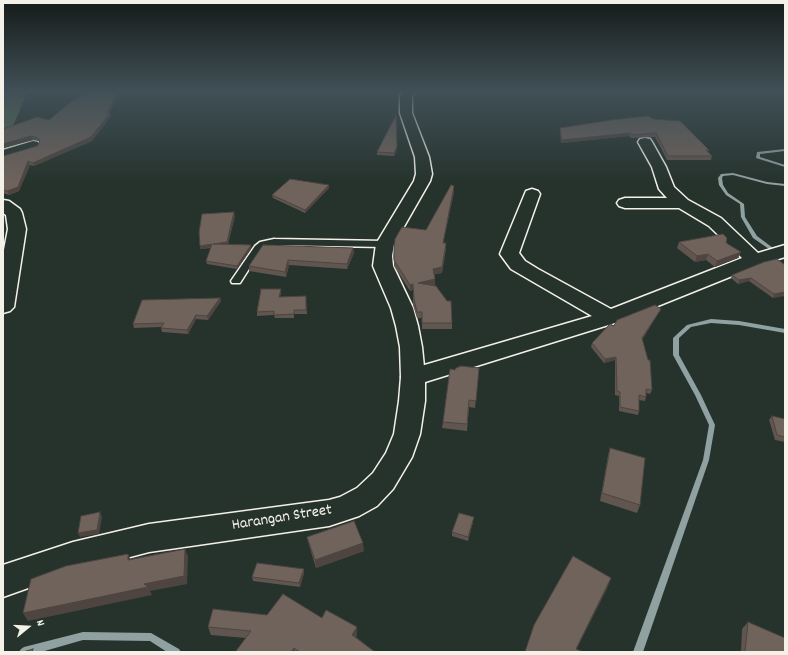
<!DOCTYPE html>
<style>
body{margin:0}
#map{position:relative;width:788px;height:655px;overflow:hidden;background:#26332d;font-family:Dekko,sans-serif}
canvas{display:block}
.frame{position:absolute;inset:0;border:4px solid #f4f1e8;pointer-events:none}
.north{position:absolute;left:8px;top:607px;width:40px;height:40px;-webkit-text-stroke:3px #26332d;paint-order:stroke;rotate:72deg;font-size:11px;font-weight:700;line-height:16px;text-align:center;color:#f4f1e8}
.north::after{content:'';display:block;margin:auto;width:14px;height:18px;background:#f4f1e8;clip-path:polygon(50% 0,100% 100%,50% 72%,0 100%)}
</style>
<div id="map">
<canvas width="788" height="655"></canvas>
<div class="frame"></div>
<div class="north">N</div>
</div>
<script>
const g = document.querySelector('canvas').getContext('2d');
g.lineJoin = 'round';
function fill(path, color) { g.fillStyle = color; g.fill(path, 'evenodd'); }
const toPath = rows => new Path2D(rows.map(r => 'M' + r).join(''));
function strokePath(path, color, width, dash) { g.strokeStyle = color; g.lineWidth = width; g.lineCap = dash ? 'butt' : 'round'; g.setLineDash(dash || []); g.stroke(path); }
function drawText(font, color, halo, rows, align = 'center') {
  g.font = font + ' Dekko,sans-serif'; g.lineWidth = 3; g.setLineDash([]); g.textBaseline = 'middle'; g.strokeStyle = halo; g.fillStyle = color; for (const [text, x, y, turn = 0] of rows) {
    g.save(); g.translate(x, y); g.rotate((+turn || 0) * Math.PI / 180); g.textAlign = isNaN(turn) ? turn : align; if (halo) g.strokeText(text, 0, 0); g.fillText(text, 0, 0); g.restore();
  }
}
const green = toPath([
 [3,91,28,91,10,133,3,146]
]);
const stream = toPath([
 [785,149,785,151,760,154,760,157,785,165,785,167,756,158,757,152,785,149],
 [733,173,767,182,785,184,785,186,767,184,733,175,723,176,722,178,723,185,728,193,744,204,745,217,757,236,785,257,785,260,753,238,741,217,740,204,726,195,719,185,718,178,721,174,733,173],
 [711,319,739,321,785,329,785,333,739,325,711,323,691,327,679,338,679,355,701,395,715,425,709,460,643,652,633,652,703,460,709,425,695,395,673,355,673,338,687,325,711,319],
 [83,632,151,633,179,649,181,652,167,652,150,641,83,640,41,652,19,652,21,649,24,647,83,632]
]);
const service = toPath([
 [274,239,385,241,390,244,385,247,274,245,266,246,261,250,240,283,232,283,231,281,255,246,260,242,274,239]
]);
const minor = toPath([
 [645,138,650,139,652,142,666,167,674,187,688,200,721,218,758,253,785,245,785,257,762,264,618,322,422,383,413,385,404,383,401,377,404,371,592,316,511,269,500,254,526,191,532,189,538,191,540,194,519,253,525,261,538,269,611,309,742,258,709,226,679,208,625,208,619,206,617,203,619,200,625,198,667,198,659,189,652,167,638,142,640,139,645,138],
 [33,141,38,142,40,145,38,148,3,158,3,150,33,141]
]);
const secondary = toPath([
 [404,91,416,91,412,96,412,113,429,157,432,174,430,181,394,244,392,256,393,266,413,308,418,326,422,347,425,377,425,401,420,434,412,457,393,489,377,506,359,516,329,526,149,552,73,572,3,597,3,565,73,542,149,524,329,500,340,497,357,488,373,473,386,453,394,434,399,401,401,377,400,347,396,326,391,308,373,266,376,244,414,181,416,174,415,157,400,113,400,96,404,91],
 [3,200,9,201,20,209,22,213,26,229,14,307,10,311,3,313,3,255,8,229,6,215,3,213,3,200]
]);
const wall = toPath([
 [120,92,109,113,111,116,92,141,34,166,30,165,19,191,9,195,3,193,3,156,37,146,40,143,39,141,33,140,3,148,49,120],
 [653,119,709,150,708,152,712,156,711,160,667,160,655,137,631,138,629,136,561,143,560,132,560,128],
 [397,149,394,156,377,155,377,152],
 [454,186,454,192,443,243,446,249,442,273,434,274,435,285,433,286,452,323,452,329,422,329,422,318,417,318,413,305,413,290,410,291,394,266,394,250,426,230],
 [329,188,305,213,273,198,272,195],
 [235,216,228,244,251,245,251,249,237,269,207,264,206,261,211,248,200,249],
 [679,242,726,243,738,258,715,267,706,260,695,262,677,248],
 [353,248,354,253,347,269,289,265,286,277,249,271,249,266],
 [785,265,785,297,783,296,773,298,749,281,738,284,731,278,732,275],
 [281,292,280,297,306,300,307,314,294,314,294,318,275,318,274,315,257,316,257,312],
 [220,298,221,301,208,320,196,319,188,334,162,332,161,328,161,327,134,328,133,324],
 [661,309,659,312,642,340,652,390,650,394,646,393,646,397,645,401,639,400,639,411,638,415,619,411,619,396,615,395,615,360,604,363,591,347,592,343,614,326],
 [479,368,475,408,469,407,467,431,442,428,443,422,455,370],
 [772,416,785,419,785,442,775,440,769,420],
 [610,448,640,505,637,513,600,501,608,456],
 [473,522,468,541,452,536,452,532],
 [307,537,364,551,316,568,309,545],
 [304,569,304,573,300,587,253,581,252,577],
 [267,615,322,618,357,635,356,637,375,652,236,652,236,651,246,638,211,635,208,627],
 [748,622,785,652,741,652,742,629]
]);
const shadedWall = toPath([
 [118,91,120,91,120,92,107,116,107,113],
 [110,113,111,116,92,141,34,166,33,163],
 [630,133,629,136,561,143,562,140],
 [31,136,33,140,3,148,3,144],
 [397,146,397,149,394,156,394,153],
 [28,161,30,165,19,191,9,195,7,191],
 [329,185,329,188,305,213,305,210],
 [454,186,454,192,442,249,443,243],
 [234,212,235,216,227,245,214,247],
 [446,243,442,273,432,275,433,269],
 [212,244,213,247,200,249,200,246],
 [251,245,251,249,237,269,237,266],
 [353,248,354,253,347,269,347,264],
 [741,252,738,258,715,267,717,261],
 [708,254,706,260,695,262,697,256],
 [288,260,289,265,286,277,285,272],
 [751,278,749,281,738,284,739,280],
 [435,279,435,285,418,289,418,283],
 [413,284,413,290,410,291,410,285],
 [281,289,281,292,279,301,279,297],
 [785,292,783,296,773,298,774,294],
 [220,298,221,301,208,320,207,316],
 [661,309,659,312,641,342,642,338],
 [196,315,196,319,188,334,187,330],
 [616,357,615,360,604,363,605,359],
 [100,512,102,517,99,534,80,537,78,533],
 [474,517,473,522,468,541,468,537],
 [363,543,364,551,316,568,315,560],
 [185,549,188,557,187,584,150,591,152,595,28,621,23,613,144,584],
 [128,554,132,562,128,560],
 [304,569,304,573,300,587,299,583],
 [611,578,607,589,575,652,576,649],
 [357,627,357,635,353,642,352,635],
 [294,648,295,652,291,652]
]);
const building = toPath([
 [91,91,118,91,107,113,110,113,91,137,33,163,28,161,18,187,7,191,3,190,3,156,37,146,40,142,38,138,31,136,3,144,3,129,37,117,49,120,77,97,91,91],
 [396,115,397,146,394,153,377,152,396,115],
 [648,116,653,119,680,121,709,150,706,150,712,156,668,156,656,133,632,135,630,133,562,140,560,128,611,120,648,116],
 [290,179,329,185,305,210,272,195,290,179],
 [451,185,454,186,443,243,446,243,442,267,433,269,435,279,418,283,436,286,447,301,451,301,452,323,422,323,422,312,417,312,414,299,413,284,410,285,394,260,394,250,395,239,402,227,426,230,451,185],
 [234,212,227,242,213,244,251,245,237,266,206,261,212,244,200,246,199,232,202,214,234,212],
 [723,234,727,238,726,243,741,252,717,261,708,254,697,256,679,242,723,234],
 [263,245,353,248,347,264,288,260,285,272,249,266,263,245],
 [777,259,785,265,785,292,774,294,751,278,739,280,732,275,764,262,777,259],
 [261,289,281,289,279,297,306,296,306,310,294,310,294,314,274,315,274,311,257,312,261,289],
 [220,298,207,316,196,315,187,330,161,328,164,323,133,324,142,300,220,298],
 [655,305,661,309,642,338,648,360,650,360,652,390,646,389,646,397,639,395,639,411,620,407,620,392,617,391,616,357,605,359,592,343,610,324,614,326,617,320,655,305],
 [461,366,479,368,476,401,469,400,467,424,443,422,450,369,455,370,456,368,461,366],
 [772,416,785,419,785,437,777,435,772,416],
 [610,448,645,458,640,505,602,493,610,448],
 [100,512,97,530,78,533,81,516,100,512],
 [459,513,474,517,468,537,452,532,459,513],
 [354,521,363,543,315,560,307,537,354,521],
 [185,549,184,576,144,584,148,587,23,613,31,579,66,566,128,554,128,560,185,549],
 [573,556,611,578,576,649,583,652,525,652,534,625,573,556],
 [257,563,304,569,299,583,252,577,257,563],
 [283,594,322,618,326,610,357,627,352,635,375,652,300,652,294,648,291,652,237,652,236,651,251,631,208,627,213,609,267,615,283,594],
 [748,622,785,638,785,652,745,652,748,622],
 [33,649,32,652,23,652,33,649]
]);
const streetNames = [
 ["Harangan Street",282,519,-9]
];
fill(green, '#586f54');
fill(stream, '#90a1a2');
strokePath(service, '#f4f1e8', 3);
strokePath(minor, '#f4f1e8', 3);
strokePath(secondary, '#f4f1e8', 3);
fill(service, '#26332d');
fill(minor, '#26332d');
fill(secondary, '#26332d');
fill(wall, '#60554f');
fill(shadedWall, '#4e4540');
fill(building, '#70635c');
strokePath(building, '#4e4540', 1);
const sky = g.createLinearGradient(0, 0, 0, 183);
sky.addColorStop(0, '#151c19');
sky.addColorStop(0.5, '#415057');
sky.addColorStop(1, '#41505700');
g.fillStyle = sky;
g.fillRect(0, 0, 788, 183);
drawText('16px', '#f4f1e8', '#26332d', streetNames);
</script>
